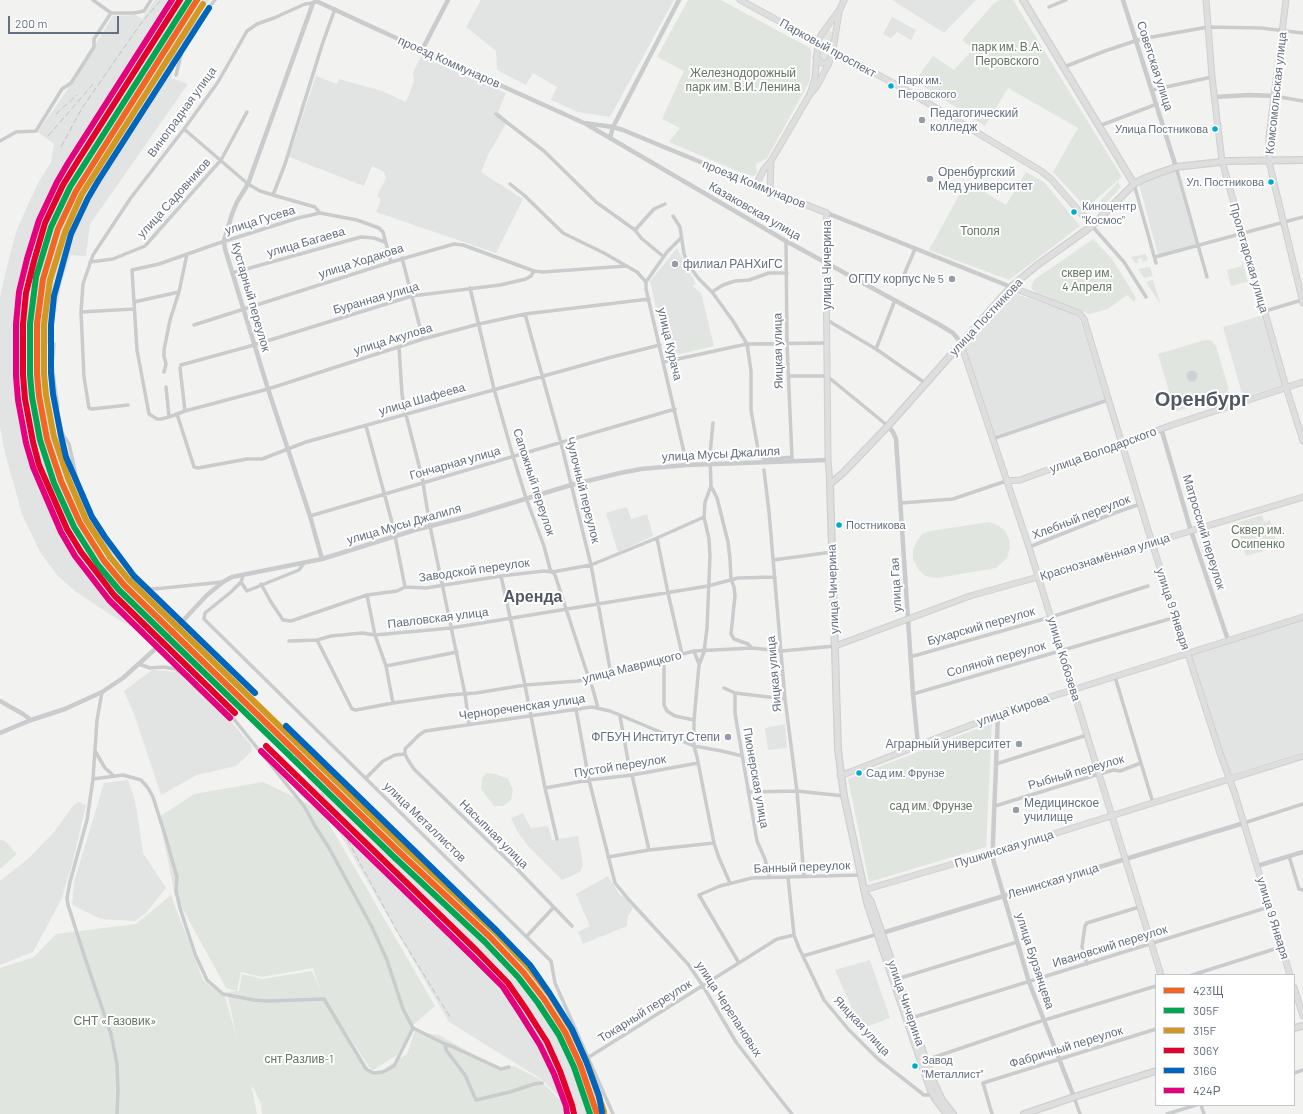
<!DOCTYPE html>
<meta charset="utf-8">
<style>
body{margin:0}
#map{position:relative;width:1303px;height:1114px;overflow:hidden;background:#f2f2f1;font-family:Barlow,sans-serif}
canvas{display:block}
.legend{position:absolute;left:1155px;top:974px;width:140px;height:132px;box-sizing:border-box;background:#fff;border:1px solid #c1c5cc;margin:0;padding:5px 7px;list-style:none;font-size:12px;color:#646f7f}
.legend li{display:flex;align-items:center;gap:8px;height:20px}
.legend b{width:20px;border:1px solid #c1c5cc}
.scale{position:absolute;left:8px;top:16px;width:111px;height:18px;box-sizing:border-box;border:2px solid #646f7f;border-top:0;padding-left:5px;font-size:12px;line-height:14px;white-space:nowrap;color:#646f7f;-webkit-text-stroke:3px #fff;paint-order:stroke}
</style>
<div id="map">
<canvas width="1303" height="1114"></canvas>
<ul class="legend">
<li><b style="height:5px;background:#f26522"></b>423Щ</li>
<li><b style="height:5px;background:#00a651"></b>305F</li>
<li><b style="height:5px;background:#d29820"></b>315F</li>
<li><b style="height:5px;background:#e4002b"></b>306Y</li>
<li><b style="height:5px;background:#0065bd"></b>316G</li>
<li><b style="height:5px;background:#e5007d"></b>424Р</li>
</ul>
<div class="scale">200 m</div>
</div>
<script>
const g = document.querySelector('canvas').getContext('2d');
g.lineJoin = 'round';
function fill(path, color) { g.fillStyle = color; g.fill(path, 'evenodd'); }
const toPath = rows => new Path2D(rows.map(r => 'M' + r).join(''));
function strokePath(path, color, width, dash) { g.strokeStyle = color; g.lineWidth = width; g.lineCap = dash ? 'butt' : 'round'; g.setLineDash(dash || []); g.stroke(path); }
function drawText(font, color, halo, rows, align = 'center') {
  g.font = font + ' Barlow,sans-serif'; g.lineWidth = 4; g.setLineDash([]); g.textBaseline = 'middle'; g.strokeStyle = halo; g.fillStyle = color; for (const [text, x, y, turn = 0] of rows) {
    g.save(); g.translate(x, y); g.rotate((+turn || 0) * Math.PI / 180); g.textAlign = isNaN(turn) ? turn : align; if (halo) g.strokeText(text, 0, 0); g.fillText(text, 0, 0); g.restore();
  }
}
const built = toPath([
 [155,0,210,0,188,25,171,78,188,84,93,220,90,224,86,256,71,255,62,282,51,336,46,348,46,373,49,408,82,520,95,543,135,591,164,621,277,728,310,748,369,811,545,987,572,1038,598,1099,608,1114,574,1114,573,1110,541,1079,449,1022,304,772,196,669,156,641,114,617,76,592,57,575,40,552,22,514,5,453,0,427,0,298,5,274,17,229,38,183,51,162,54,144,38,132,65,93,113,16,136,15,142,19],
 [481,0,674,0,610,117,578,112,551,100,557,87,533,73,526,85,497,70,496,51,466,27],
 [892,0,976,0,944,33],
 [892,17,916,30,911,40,897,32,891,38,883,34],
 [421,56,506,93,498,112,507,120,506,124,489,153,481,172,523,199,496,253,376,212,381,200,380,198,377,196,386,178,384,172,372,166,364,186,289,157,316,76,337,84,339,79,382,91,406,102,414,81,413,73],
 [1175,170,1196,245,1158,255,1139,184],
 [677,248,696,284,692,286,701,293,714,346,667,357,650,281],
 [1010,292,1075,314,1081,323,1105,399,994,436,963,346],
 [1263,315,1283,385,1243,397,1223,327],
 [627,507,631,519,647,514,653,536,618,552,606,513],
 [1303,620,1303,752,1230,775,1191,655],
 [152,670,177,672,224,713,251,745,252,751,236,766,197,775,161,795,134,714,124,691],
 [785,724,787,748,768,750,765,728],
 [128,780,134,797,138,818,143,853,166,888,146,913,135,921,101,919,72,905,74,882,104,783],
 [78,802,86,805,73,861,62,898,33,952,0,965,0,881,29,858,54,832,73,806],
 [523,813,531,828,548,826,552,840,578,836,583,865,580,872,562,880,528,846,517,831,511,818],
 [608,876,620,895,624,897,633,908,628,916,627,926,583,944,578,932,590,926,576,894],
 [870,960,890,1018,858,1030,844,1009,851,1006,835,970]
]);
const green = toPath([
 [688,0,721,0,810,48,811,53,810,79,807,86,767,158,756,164,757,173,753,176,740,172,669,142,680,128,662,119,684,71,657,57],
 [1000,0,1013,0,1122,177,1086,208,1053,172,1078,128,1008,88,985,126,915,81,933,56,954,70,973,49,962,40,994,3],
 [827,30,831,31,833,34,832,43,823,38],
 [820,47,831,52,827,60,822,60,820,59,819,56],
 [1026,172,1044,182,1080,226,1009,280,929,250,963,188,959,186,963,179,1006,205],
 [1118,182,1121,187,1103,206,1100,201],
 [1093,239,1112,259,1129,286,1136,298,1134,302,1127,295,1108,309,1089,314,1036,293,1031,288,1032,284,1035,279],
 [1146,254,1148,260,1143,262,1142,258,1138,259,1138,263,1135,263,1131,257],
 [1242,260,1249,286,1247,282,1231,286,1227,270,1242,266],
 [1150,267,1153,276,1144,278,1138,269],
 [1153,280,1157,293,1160,302,1159,302,1146,282],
 [707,334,710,345,687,350,684,340],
 [1205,340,1211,340,1216,346,1228,386,1228,390,1222,397,1175,412,1158,354],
 [1262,515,1264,522,1270,520,1278,547,1246,556,1236,523],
 [989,522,999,526,1005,531,1009,539,1010,548,1007,558,996,568,937,578,925,576,918,569,913,559,913,549,917,541,922,534,930,531],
 [992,723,986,847,869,882,848,779],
 [487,773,496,774,508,779,513,790,511,800,503,806,494,806,481,789,482,778],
 [263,782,321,810,435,1006,413,1025,397,1055,372,1071,326,1002,373,1076,407,1054,415,1031,439,1035,501,1070,514,1066,539,1079,571,1111,571,1114,262,1114,261,1103,251,1084,257,1114,0,1114,0,968,34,957,56,934,136,924,171,895,203,980,225,996,237,1039,227,992,239,991,242,974,262,979,312,971,321,992,313,968,262,977,241,972,237,991,226,988,175,895,159,817,194,794],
 [0,840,5,841,17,854,0,869],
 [886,1007,889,1016,870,1023,866,1014]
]);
const water = toPath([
 '1186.5 376a5.5 5.5 0 1 1 11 0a5.5 5.5 0 1 1-11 0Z'
]);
const minor = toPath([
 [93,0,111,13,134,13,144,11,151,0],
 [1049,7,1066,0],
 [1064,67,1105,51,1141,39,1208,27,1261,28,1303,33],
 [168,74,174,54,181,38,187,37],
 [176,75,184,43,193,27,215,0],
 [1152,90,1212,77],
 [1274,96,1303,101],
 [496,114,544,151,596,202,635,230,641,238,664,257],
 [1099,126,1157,104],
 [184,129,248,184,260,191,273,195,315,207,320,213],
 [0,141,16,132,36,131,62,89,71,83,94,47,94,39,111,13],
 [1176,167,1207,277],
 [510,184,525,196,563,233,604,253,637,272,646,282],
 [1134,184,1156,263],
 [273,195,285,164,323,42,335,9],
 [673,216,680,227,684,254,690,267,699,279,712,292,733,321,747,344,751,371,751,410,759,455,764,459,770,459,792,457],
 [1092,226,1124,262,1146,297],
 [635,230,654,209,665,204],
 [681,238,667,252,646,282,646,289,687,465],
 [786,241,787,343,792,458],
 [1155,257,1303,217],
 [402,258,423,339],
 [90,262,113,259,145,246,221,160,247,112],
 [391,262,383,232,379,228,357,220,320,213,298,218,216,244,159,264,132,270,137,350,149,414,157,419,161,419,169,417,185,411,268,389,423,339,479,324,525,314,649,299],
 [232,273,361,237,374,238,385,242],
 [903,277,915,249],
 [470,288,494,389,513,456,526,498,544,546,550,569,555,575,589,679],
 [712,292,723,285,735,281,749,280,769,273,787,273],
 [134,302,179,292],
 [1265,311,1302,300],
 [81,312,134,309],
 [525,314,561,443,591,565,611,674],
 [827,320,876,349,925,383],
 [194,325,391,262,454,244,463,245,534,271],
 [54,344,52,364,55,388,58,406,57,411,62,433,69,444,82,502,98,533,135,579,143,585,151,589,164,588,223,582],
 [399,347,402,394,404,407,422,477,430,526,465,694,469,724],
 [876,349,895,300],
 [664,362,747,344,827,343],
 [181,365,254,345,412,296,500,285,526,279,531,276,534,271,543,272,626,266],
 [180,368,185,411],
 [164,372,166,364,164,356,164,350,170,320,179,292,187,254],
 [789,376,827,376,888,426],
 [166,387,169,417],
 [128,405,92,409,89,408,84,377,81,312,83,284,93,255,130,199,184,129,218,82,247,31,257,24,274,18,305,4,313,3],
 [177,414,194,467,198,468,247,459,262,459,306,442,612,357,660,345],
 [713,423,710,454,711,486,717,498,728,542,730,559,731,579,734,587,735,596,731,634,734,639,748,644,752,648],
 [366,426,393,526,405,587],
 [992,439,1108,400],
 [764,470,769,512,785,699,797,791,804,877],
 [711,486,705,502,704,517,709,539,710,556,707,628,704,652,699,665,694,720,694,746,697,757,714,843,719,858,730,883],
 [901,503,953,499,1006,481],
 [310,516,675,409],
 [657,538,668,593,682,654],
 [1029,547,1112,514,1140,504],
 [773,560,832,552],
 [243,576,241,582,231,592,205,613,204,619,551,961,555,983,613,1114],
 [501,576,525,685,545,788,557,839],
 [241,582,247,591,299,570,304,563],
 [261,584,271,602,283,620,291,621,367,595,397,591,405,587,426,588,501,576,544,571,552,572,591,565,657,538,704,517],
 [367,595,375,635,386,666,393,703],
 [317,640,352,709,356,710,393,703,449,695,476,693,525,685,578,681,694,651,752,648,782,651,835,646],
 [289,641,317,640,331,636,362,633,375,635,451,628,708,586,738,578,775,577],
 [694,651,699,664],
 [910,657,1051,617,1148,586],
 [664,660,664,705,667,711,675,716,694,720],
 [139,664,150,668,164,667,176,669,190,680,229,713,304,806,315,826,329,848,372,927,387,960,403,1009,413,1028],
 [386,666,457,652],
 [1115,677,1153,803],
 [592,686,598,708],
 [724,688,735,693,735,713,738,731,757,841,765,859,769,876],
 [102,692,97,720,93,779,87,820,70,882,67,898,68,905,86,961,111,1034,117,1064,118,1090,117,1114],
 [735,693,785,699],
 [913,694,1176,617],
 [576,709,589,780,615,883,629,900,688,964,703,986,736,1042,769,1085,792,1114],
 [620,716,629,766],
 [95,751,105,768,114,776],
 [405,754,405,749,419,735,425,731,592,707,610,711,694,746,722,751,742,756],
 [405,754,408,760,414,769,517,869,572,926],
 [996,764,1087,735],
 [632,775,649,850],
 [366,778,383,761,395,755,405,754],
 [93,779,123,775,141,780,148,788,153,797,165,835,177,877,176,891,180,908,195,954,207,980,223,994,254,1000,269,1001,324,999,366,1069,373,1073,383,1072,394,1066,413,1028,445,1044,446,1050,465,1075,476,1100,510,1092,534,1084,542,1083],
 [545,788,589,780,632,775,698,763],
 [748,792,797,791,844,796],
 [995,806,1099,774,1114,770,1120,771,1141,763],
 [1244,823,1303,804],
 [1289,856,1299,889,1303,890],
 [608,857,649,850,714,843],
 [788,877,794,935,799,948,824,1000,849,1030,878,1059,924,1095,934,1095],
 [527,936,553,908],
 [803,956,878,934],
 [739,963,699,895,720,886,752,878,860,875],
 [1087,964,1082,947,1085,926,1087,923,1139,907],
 [1192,975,1281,947],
 [897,979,1017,942],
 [911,1018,1269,907],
 [445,1044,451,1046,501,1069,509,1067],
 [589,1057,777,939,794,935],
 [926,1060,1035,1023,1156,986],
 [1294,1073,1303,1070],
 [1074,1097,1080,1114],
 [1201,1105,1204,1114],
 [992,1114,983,1083,1156,1029],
 [1167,1114,1196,1105]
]);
const tertiary = toPath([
 [1123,0,1176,167],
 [422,50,448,0],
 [1214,97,1250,95,1274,96],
 [586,124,786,241,940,325,953,333,958,339,961,344],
 [610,138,613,127,679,0],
 [827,213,1011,287],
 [888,426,893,432,896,439,913,694,918,745],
 [1161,428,1191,531,1228,640],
 [322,559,310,516,268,389,225,249,224,241,232,214,237,202,248,184,313,3,316,1,422,50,584,123,613,127,623,130,756,185],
 [0,701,23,714,31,720],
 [998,714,993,841,993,859,1029,982,1074,1097],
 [0,733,31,720,65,709,102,692,123,678,164,641,207,595,223,582,232,577,322,559,415,530,469,516,571,485,620,473,641,469,687,465,828,460],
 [1257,866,1303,852],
 [882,933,1244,823]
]);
const secondary = toPath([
 [740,0,906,90,1041,171,1051,179,1092,226],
 [1206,0,1212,77,1222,161,1286,387,1303,441],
 [1286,0,1269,137,1269,152,1270,166,1303,303],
 [816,57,821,63,829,63],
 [812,92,817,86,829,63,833,50,839,12],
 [770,191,771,162],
 [1011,287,1079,313,1084,319,1152,543,1220,753,1235,794,1290,975],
 [961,344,1029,547,1161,975],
 [1006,481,1020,480,1172,425,1303,382],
 [830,484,828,460,826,263,826,225,827,213,756,185,764,169,771,161,810,94,815,78,818,42,821,35,840,9,844,0],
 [835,646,970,596,1038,577,1303,497],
 [840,776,1012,709,1303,617],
 [864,890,1018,845,1303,756],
 [1294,987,1303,1016]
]);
const primary = toPath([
 [1023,0,1134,184],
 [867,896,871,902,933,1081,942,1100,953,1114],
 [1294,1028,1303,1026],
 [947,1114,936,1100,931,1091,867,903,844,796,838,750,830,484,843,473,888,426,1011,287,1036,266,1092,226,1134,184,1141,180,1156,174,1176,167,1229,161,1303,160],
 [1024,1114,1074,1097,1156,1071]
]);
const rail = toPath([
 [56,114,77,95],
 [48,136,94,83],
 [61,147,82,108,142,22,161,0],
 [283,743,306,768,317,784,397,931,450,1017]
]);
const rail1 = toPath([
 [197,0,76,191,58,229,43,279,37,324,37,374,39,396,47,439,61,481,80,523,104,561,124,585,398,851,490,937,523,972,544,999,565,1032,580,1064,597,1114]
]);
const rail2 = toPath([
 [189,0,70,187,51,227,36,277,30,324,30,375,32,397,40,440,54,483,74,527,98,565,119,590,393,856,485,942,518,977,538,1003,559,1035,574,1067,590,1114]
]);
const rail3 = toPath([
 [203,4,82,194,65,232,50,280,44,324,44,374,46,395,54,437,68,478,86,520,110,557,129,580,403,846,495,932,529,968,550,995,571,1029,587,1062,604,1112]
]);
const rail4 = toPath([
 [180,0,74,167,63,185,45,223,34,261,26,293,23,324,23,375,25,399,33,442,39,465,67,529,81,552,114,595,235,713],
 [266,746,477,951,508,983,526,1009,547,1042,560,1071,572,1105,574,1114]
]);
const rail5 = toPath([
 [209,8,98,181,88,198,71,234,54,296,51,325,51,373,53,394,61,436,66,457,92,517,105,537,134,576,255,693],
 [286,726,497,931,530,965,550,994,572,1029,586,1061,599,1096,602,1112]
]);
const rail6 = toPath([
 [172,0,68,163,57,182,39,220,27,259,19,292,16,324,16,376,18,400,26,443,33,467,61,532,75,556,109,600,230,718],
 [261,751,472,956,503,987,520,1013,540,1045,554,1074,566,1106,567,1114]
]);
const markers = [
 [891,86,3.5,"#00a9ce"],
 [922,120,4,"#969da7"],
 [1215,129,3.5,"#00a9ce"],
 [930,179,4,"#969da7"],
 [1271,182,3.5,"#00a9ce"],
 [1074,212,3.5,"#00a9ce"],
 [675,264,4,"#969da7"],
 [952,279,4,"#969da7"],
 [839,525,3.5,"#00a9ce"],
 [728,737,4,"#969da7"],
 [1019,744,4,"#969da7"],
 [859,773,3.5,"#00a9ce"],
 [1016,810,4,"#969da7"],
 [915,1066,3.5,"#00a9ce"]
];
const busNames = [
 ["Парк им.",898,80],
 ["Перовского",898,94],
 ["Улица Постникова",1208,129,"right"],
 ["Ул. Постникова",1264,182,"right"],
 ["Киноцентр",1082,206],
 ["\"Космос\"",1082,220],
 ["Постникова",846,525],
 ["Сад им. Фрунзе",866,773],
 ["Завод",922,1060],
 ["\"Металлист\"",922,1074]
];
const parkNames = [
 ["парк им. В.А.",1007,47],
 ["Перовского",1007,61],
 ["Железнодорожный",743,73],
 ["парк им. В.И. Ленина",743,87],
 ["Тополя",980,231],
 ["сквер им.",1087,273],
 ["4 Апреля",1087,287],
 ["Сквер им.",1258,530],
 ["Осипенко",1258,544],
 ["сад им. Фрунзе",931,806],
 ["СНТ «Газовик»",115,1021],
 ["снт Разлив-1",299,1059]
];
const streetNames = [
 ["Парковый проспект",828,48,29],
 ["проезд Коммунаров",449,62,24],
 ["Советская улица",1155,66,72],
 ["Комсомольская улица",1276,93,-84],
 ["Виноградная улица",182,112,-54],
 ["проезд Коммунаров",754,184,22],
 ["улица Садовников",174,198,-48],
 ["Казаковская улица",755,211,30],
 ["улица Гусева",260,220,-17],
 ["улица Багаева",306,242,-16],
 ["Пролетарская улица",1249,258,74],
 ["улица Ходакова",361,261,-18],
 ["улица Чичерина",827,265,-90],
 ["Кустарный переулок",251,297,74],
 ["Буранная улица",376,298,-16],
 ["улица Постникова",986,317,-47],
 ["улица Акулова",393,339,-17],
 ["улица Курача",670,344,77],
 ["Яицкая улица",778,351,-91],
 ["улица Шафеева",422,399,-16],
 ["улица Володарского",1103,450,-20],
 ["улица Мусы Джалиля",721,454,-3],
 ["Гончарная улица",455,463,-16],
 ["Сапожный переулок",534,482,72],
 ["Чулочный переулок",583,490,76],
 ["Хлебный переулок",1081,517,-21],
 ["улица Мусы Джалиля",404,524,-16],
 ["Матросский переулок",1204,532,73],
 ["Краснознамённая улица",1105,557,-17],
 ["Заводской переулок",474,570,-8],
 ["улица Гая",896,585,-93],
 ["улица Чичерина",833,589,-92],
 ["улица 9 Января",1173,609,72],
 ["Павловская улица",438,618,-7],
 ["Бухарский переулок",981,626,-16],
 ["Соляной переулок",996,659,-16],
 ["улица Кобозева",1064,659,73],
 ["улица Маврицкого",632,667,-14],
 ["Яицкая улица",774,674,-95],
 ["Чернореченская улица",522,707,-8],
 ["улица Кирова",1013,710,-19],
 ["Пустой переулок",620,766,-9],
 ["Рыбный переулок",1076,772,-16],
 ["Пионерская улица",756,778,80],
 ["улица Металлистов",425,822,44],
 ["Насыпная улица",494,834,45],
 ["Пушкинская улица",1004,849,-17],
 ["Банный переулок",802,867,-2],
 ["Ленинская улица",1053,881,-17],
 ["улица 9 Января",1273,918,73],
 ["Ивановский переулок",1110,946,-17],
 ["улица Бурзянцева",1035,961,72],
 ["улица Чичерина",906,1003,71],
 ["улица Черепановых",729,1009,57],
 ["Токарный переулок",645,1011,-32],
 ["Яицкая улица",862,1026,47],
 ["Фабричный переулок",1066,1047,-17]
];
const poiNames = [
 ["Педагогический",930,113],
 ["колледж",930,127],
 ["Оренбургский",938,172],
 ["Мед университет",938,186],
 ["филиал РАНХиГС",683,264],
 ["ОГПУ корпус № 5",944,279,"right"],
 ["ФГБУН Институт Степи",720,737,"right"],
 ["Аграрный университет",1011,744,"right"],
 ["Медицинское",1024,803],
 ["училище",1024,817]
];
const districtNames = [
 ["Аренда",533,597]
];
const townNames = [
 ["Оренбург",1202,399]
];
fill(built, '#e2e3e3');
fill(green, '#e1e5df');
fill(water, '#ccd2d6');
strokePath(secondary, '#cfd0d0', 7);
strokePath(primary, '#cfd0d0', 8);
strokePath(minor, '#cacbcc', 3.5);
strokePath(tertiary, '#cacbcc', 4.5);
strokePath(secondary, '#dededf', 5);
strokePath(primary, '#dededf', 5.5);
strokePath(rail, '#c0c1c1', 1, [6, 3]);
strokePath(rail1, '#f26522', 6);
strokePath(rail2, '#00a651', 6);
strokePath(rail3, '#d29820', 6);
strokePath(rail4, '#e4002b', 6);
strokePath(rail5, '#0065bd', 6);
strokePath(rail6, '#e5007d', 6);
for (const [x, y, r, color] of markers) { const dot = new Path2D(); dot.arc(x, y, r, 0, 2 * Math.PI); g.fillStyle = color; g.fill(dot); strokePath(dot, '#fff', 1.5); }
drawText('11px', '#646f7f', '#fff', busNames, 'left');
drawText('12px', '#637663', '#fff', parkNames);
drawText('12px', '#646f7f', '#fff', streetNames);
drawText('12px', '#646f7f', '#fff', poiNames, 'left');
drawText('bold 16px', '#525964', '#fff', districtNames);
drawText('bold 20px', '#525964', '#fff', townNames);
</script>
